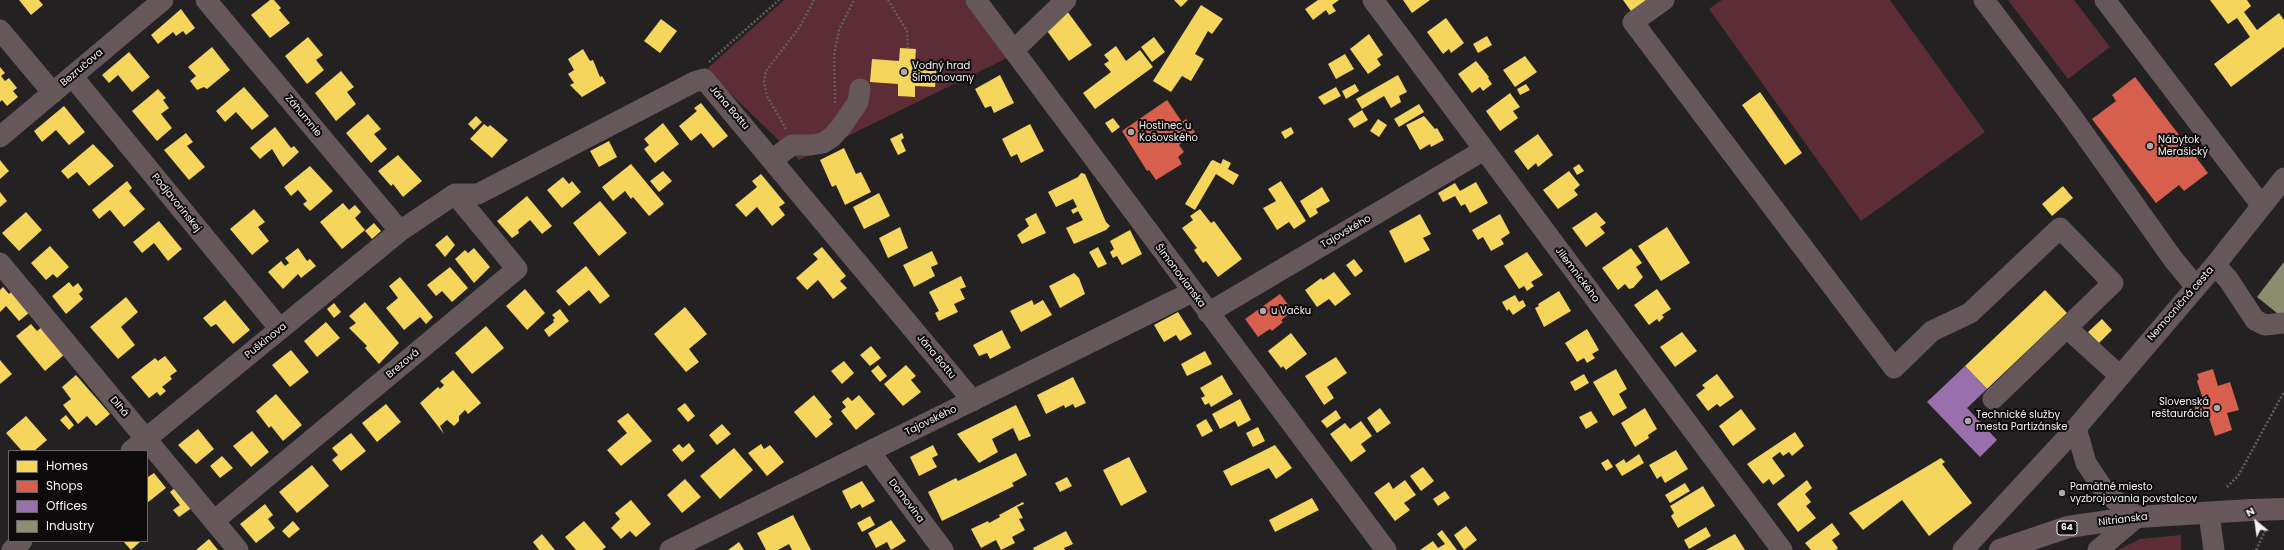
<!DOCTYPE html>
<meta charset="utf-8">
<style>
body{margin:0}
#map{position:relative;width:2284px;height:550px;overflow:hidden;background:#242122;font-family:Poppins,sans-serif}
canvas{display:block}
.legend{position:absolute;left:8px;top:450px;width:140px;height:92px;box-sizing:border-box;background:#0d0a0b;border:1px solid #6a6667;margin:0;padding:5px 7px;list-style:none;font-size:12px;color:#f5f1f2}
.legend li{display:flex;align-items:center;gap:8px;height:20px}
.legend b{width:20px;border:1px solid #6a6667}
.north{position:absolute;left:2236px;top:502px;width:40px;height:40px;-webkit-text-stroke:3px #0d0a0b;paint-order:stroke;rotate:331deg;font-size:11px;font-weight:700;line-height:16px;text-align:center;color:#f5f1f2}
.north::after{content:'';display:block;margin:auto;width:14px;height:18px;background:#f5f1f2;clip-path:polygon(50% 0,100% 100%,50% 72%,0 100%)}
</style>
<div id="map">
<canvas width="2284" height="550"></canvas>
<ul class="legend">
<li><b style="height:11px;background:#f6d55c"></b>Homes</li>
<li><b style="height:11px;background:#d6604d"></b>Shops</li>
<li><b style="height:11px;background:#9970ab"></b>Offices</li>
<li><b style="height:11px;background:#8c8c6e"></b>Industry</li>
</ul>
<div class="north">N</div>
</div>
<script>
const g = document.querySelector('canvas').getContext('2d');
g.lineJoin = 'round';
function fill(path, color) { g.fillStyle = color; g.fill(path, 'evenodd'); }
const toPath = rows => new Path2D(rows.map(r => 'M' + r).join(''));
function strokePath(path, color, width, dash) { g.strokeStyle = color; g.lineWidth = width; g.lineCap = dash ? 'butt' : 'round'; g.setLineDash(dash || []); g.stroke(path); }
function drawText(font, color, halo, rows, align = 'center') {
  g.font = font + ' Poppins,sans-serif'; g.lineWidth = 4; g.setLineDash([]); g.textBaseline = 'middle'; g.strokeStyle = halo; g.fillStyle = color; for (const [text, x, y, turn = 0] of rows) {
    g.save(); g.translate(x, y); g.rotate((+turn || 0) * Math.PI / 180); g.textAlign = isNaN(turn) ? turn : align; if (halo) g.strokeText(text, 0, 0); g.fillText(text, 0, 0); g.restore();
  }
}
const green = toPath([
 [784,0,965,0,1007,58,799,160,708,72,709,67],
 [1722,0,1890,0,1985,132,1861,221,1709,9],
 [2008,0,2074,0,2110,47,2068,79],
 [2181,535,2181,550,2118,550,2140,539]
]);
const homes = toPath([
 [19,0,39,0,43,5,31,15],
 [270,0,274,0,281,8,279,10,290,23,270,38,251,15],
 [1174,0,1188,0,1181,7],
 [1318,0,1339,0,1332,5,1336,11,1329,15,1326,10,1313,20,1305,9],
 [1403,0,1430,0,1412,13],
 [1623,0,1652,0,1633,14],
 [2210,0,2247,0,2251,6,2244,12,2257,30,2279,13,2284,20,2284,47,2231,87,2214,64,2250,37,2237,18,2228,24],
 [1201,5,1223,19,1212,34,1208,31,1195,54,1204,59,1191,81,1182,76,1171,92,1153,81],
 [181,9,195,28,186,35,183,31,176,36,173,32,158,44,151,35],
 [1067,11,1092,45,1069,61,1045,28],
 [1446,18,1464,43,1451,53,1449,49,1443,54,1427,32],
 [661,19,677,31,660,53,644,41],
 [1369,34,1383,55,1377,59,1381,65,1368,74,1350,49],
 [1487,36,1492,45,1478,53,1473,44],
 [308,37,323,55,316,60,324,70,307,84,285,56],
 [1154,37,1165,52,1152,62,1141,47],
 [1116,46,1126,61,1140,50,1153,67,1095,109,1083,93,1111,72,1104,64,1109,61,1104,55],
 [212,47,230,70,207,89,204,87,197,90,190,81,196,76,188,67],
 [900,48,916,49,915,61,937,63,935,87,915,86,915,97,898,96,898,84,870,82,872,59,899,61],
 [583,49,590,61,593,60,600,77,602,76,606,83,582,97,570,85,574,83,568,74,574,70,568,59],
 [129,52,150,77,132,92,118,75,109,83,102,75],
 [1345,54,1354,69,1336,79,1328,64],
 [1525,56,1537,72,1515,87,1503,70],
 [1476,61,1489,77,1488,78,1492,84,1483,91,1480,87,1472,93,1458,74],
 [0,67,5,73,1,76,5,81,9,78,17,88,13,91,18,97,7,106,2,100,0,102],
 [341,71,354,87,347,92,356,104,336,121,315,93],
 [1000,75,1014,103,994,113,991,106,985,108,975,89],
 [1398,75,1407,92,1399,96,1401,102,1391,108,1384,96,1362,109,1356,99],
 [1355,84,1359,91,1346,99,1342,91],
 [1526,84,1530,90,1520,95,1517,89],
 [244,87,269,116,252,130,236,112,225,122,216,111],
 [1336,87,1341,96,1324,105,1318,97],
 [158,89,166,98,163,100,169,108,161,114,172,128,157,141,132,111],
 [1760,92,1802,153,1785,165,1742,105],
 [1510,93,1520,107,1513,111,1518,118,1500,131,1486,111],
 [701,103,728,136,713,148,701,133,691,141,679,126,697,111,694,108],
 [1419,104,1424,112,1399,127,1394,119],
 [64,106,85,132,69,145,56,130,42,142,34,131],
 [1362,110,1368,120,1354,128,1348,119],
 [368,114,381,129,374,134,387,149,371,163,346,133],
 [476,116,482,122,474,130,468,124],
 [1424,116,1435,129,1437,128,1444,140,1431,147,1430,144,1420,150,1406,125],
 [1113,118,1120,127,1112,133,1105,123],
 [1378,119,1387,125,1379,137,1370,131],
 [663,123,679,144,655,163,644,149,649,145,644,139],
 [484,124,488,127,490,125,508,140,492,158,470,139],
 [1030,124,1044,151,1021,163,1017,154,1011,157,1002,139],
 [275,127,291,148,294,146,299,152,283,167,272,149,260,159,250,148],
 [1291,127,1294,133,1285,139,1281,132],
 [186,133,193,142,187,146,205,167,189,180,164,150],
 [902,133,904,138,901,140,906,151,898,155,890,139],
 [1538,134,1553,155,1538,167,1536,163,1528,170,1514,151],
 [609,141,617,157,599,167,590,151],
 [93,144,114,166,89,186,77,172,68,179,61,171],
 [844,148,856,174,861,172,871,192,845,205,836,185,832,187,820,160],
 [398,155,422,181,403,197,393,184,391,186,378,171],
 [1223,159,1231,163,1228,169,1239,175,1233,185,1216,174,1195,210,1185,204,1211,161,1213,160,1221,164],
 [0,160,9,171,0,179],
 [631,164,664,204,649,216,633,197,631,199,625,191,613,201,602,187],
 [1579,164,1584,171,1577,175,1573,168],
 [310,166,333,191,310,211,303,204,307,201,298,190,291,196,284,187],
 [663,171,672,181,659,192,650,181],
 [1569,171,1580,185,1574,190,1578,195,1558,209,1543,190],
 [1081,173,1085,174,1106,222,1110,226,1106,230,1074,244,1066,228,1083,220,1078,211,1073,214,1071,210,1077,207,1073,199,1056,207,1048,192,1078,177],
 [761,174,785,203,779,207,785,215,772,226,757,207,746,217,735,205,757,187,752,181],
 [563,177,569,184,572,181,581,192,562,208,547,190],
 [127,181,132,188,129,191,145,209,124,227,110,210,99,219,92,210],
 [1281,181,1306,221,1294,229,1289,222,1277,230,1263,208,1276,201,1268,189],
 [1476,182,1488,203,1470,213,1465,204,1461,206,1455,196,1443,202,1438,193,1455,183,1460,191],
 [2063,186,2073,198,2052,216,2042,204],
 [1322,187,1330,201,1316,209,1318,213,1310,218,1300,201],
 [0,192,7,201,0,207],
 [879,193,890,216,864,229,853,207],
 [527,196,552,226,542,234,530,220,518,230,519,233,512,238,497,221],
 [600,201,627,233,599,256,573,223],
 [343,203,349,210,355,205,361,212,355,218,365,230,342,249,320,222],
 [254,209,265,222,258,227,269,241,252,255,230,229],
 [1200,209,1211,223,1214,221,1242,259,1218,277,1206,261,1203,263,1194,250,1197,248,1182,228,1193,220,1190,216],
 [26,212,42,230,19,251,2,233],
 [1596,212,1606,223,1600,227,1605,233,1586,247,1572,228],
 [1036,213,1046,233,1022,244,1017,235,1029,226,1025,219],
 [1420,214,1431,234,1423,238,1430,250,1405,263,1389,231],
 [1500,214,1510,233,1501,239,1504,244,1491,251,1483,237,1478,240,1472,230],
 [159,221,182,249,168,261,154,243,142,253,133,242],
 [374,223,381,231,372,239,365,231],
 [900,227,908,248,888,258,879,238],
 [1667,227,1690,263,1661,281,1638,246],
 [1130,230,1142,254,1122,265,1117,256,1113,258,1110,252,1114,249,1110,241],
 [447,235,455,245,445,257,435,245],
 [50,246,69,267,57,278,53,274,46,280,31,263],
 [822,247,846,276,840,281,847,288,833,299,818,280,807,290,796,278,818,259,813,254],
 [1098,247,1107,264,1098,268,1089,252],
 [298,248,307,261,310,259,316,266,301,278,298,274,283,289,268,272,281,261,285,266,289,263,285,258],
 [474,248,490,267,474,283,455,259,465,250,468,253],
 [1631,248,1642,263,1636,267,1643,277,1633,288,1629,289,1625,284,1618,290,1602,268],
 [932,251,938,264,931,267,935,276,914,287,903,265],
 [1527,252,1543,275,1531,282,1534,286,1527,291,1524,286,1519,289,1504,266],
 [1354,259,1363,271,1355,277,1346,265],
 [586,266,610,296,600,304,589,290,569,306,556,291],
 [450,267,468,288,452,302,442,291,436,296,427,285],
 [1334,272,1351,294,1335,306,1329,299,1317,307,1305,290,1321,278,1323,280],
 [1074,273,1079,278,1085,294,1060,308,1049,286],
 [961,276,966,287,960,289,965,299,954,304,958,312,939,321,935,313,939,311,929,292],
 [400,277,433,317,426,324,420,317,404,330,386,308,398,298,389,286],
 [69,282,73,287,78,283,83,290,79,294,83,299,66,314,52,296],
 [3,287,9,294,12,291,30,312,19,321,6,306,0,312,0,290],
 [525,289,545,313,527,330,506,306],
 [1657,289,1671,309,1662,315,1664,317,1659,322,1657,319,1649,325,1634,305],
 [2045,290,2067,313,1987,389,1965,366],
 [1559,291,1571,311,1544,327,1535,308,1539,306,1538,304],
 [1515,295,1519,302,1523,300,1526,306,1513,315,1509,309,1507,311,1502,302],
 [126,297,138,312,121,327,135,345,118,359,90,327],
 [225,300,250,330,233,344,216,324,211,327,203,318],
 [1032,300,1034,305,1043,300,1052,315,1021,332,1010,311],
 [365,302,399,343,379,364,365,348,367,346,349,328,356,323,349,316],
 [334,303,341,312,334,318,327,309],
 [685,307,707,334,689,349,699,362,686,372,654,334],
 [560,309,569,321,549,337,544,330,554,322,553,320,555,318,552,315],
 [1178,312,1192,334,1180,341,1176,335,1164,342,1154,325],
 [2102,319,2112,330,2099,343,2088,332],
 [326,322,340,338,317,357,304,341],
 [31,324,37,331,43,326,65,354,45,371,16,336],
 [486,326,504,348,472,374,455,353],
 [1587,329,1599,350,1592,354,1595,358,1587,363,1584,358,1577,362,1565,343],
 [1002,330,1011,348,990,359,987,353,979,356,973,345],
 [1682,332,1697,351,1675,367,1660,347],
 [1291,333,1307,354,1286,370,1283,366,1281,368,1268,351],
 [871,346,881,358,870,366,860,355],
 [291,350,309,372,290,387,272,365],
 [1205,351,1212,364,1187,376,1181,364],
 [165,356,177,371,170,376,172,379,162,387,166,391,160,396,157,392,149,398,131,377,155,358,158,361],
 [1336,357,1347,373,1327,387,1334,398,1324,405,1305,376],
 [0,360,12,374,0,384],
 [844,361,854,373,842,384,831,371],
 [878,365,887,376,880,382,871,371],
 [906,365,916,376,911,380,921,392,903,406,884,384],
 [1616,369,1627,389,1619,394,1627,408,1613,416,1593,382],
 [453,370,481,403,468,414,465,410,459,416,459,421,454,426,447,420,440,426,444,434,420,403,438,387,440,389,444,385,440,381],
 [1584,374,1589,383,1575,391,1570,382],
 [1717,374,1734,397,1720,407,1717,404,1708,411,1696,395,1705,388,1702,385],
 [76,375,110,414,96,426,87,416,78,424,63,405,71,399,62,387],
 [1222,375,1233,394,1211,407,1209,403,1205,405,1201,398,1205,396,1200,388],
 [1073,377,1086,403,1075,408,1073,404,1065,408,1064,405,1046,414,1037,395],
 [276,394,302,425,283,441,271,426,269,428,256,411],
 [814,395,832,417,829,419,833,424,816,438,794,412],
 [859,395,875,414,856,430,841,411,846,407,842,402,848,397,852,401],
 [1240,399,1251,420,1238,427,1235,421,1220,429,1212,414],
 [685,403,695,416,688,422,677,409],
 [386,404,401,422,377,442,362,423],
 [1016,405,1031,436,1019,441,1013,428,992,439,998,452,979,463,957,434],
 [1380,408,1391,423,1377,433,1367,418],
 [1645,408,1657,429,1648,435,1649,438,1635,447,1621,423],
 [1741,409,1756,429,1733,446,1719,426],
 [1336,410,1341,418,1327,428,1321,421],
 [1591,411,1598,422,1586,429,1579,417],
 [628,413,652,441,621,466,607,450,627,433,617,421],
 [66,415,74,425,69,430,60,420],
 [26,416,47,440,34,451,22,451,6,433],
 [1206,419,1213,431,1202,437,1196,425],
 [1361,421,1372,436,1361,444,1366,451,1351,462,1330,434,1345,423,1350,429],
 [722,424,731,434,717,445,709,435],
 [1258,427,1265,441,1253,447,1246,433],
 [198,429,214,449,196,464,178,445],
 [252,431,269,452,251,467,233,446],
 [1795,432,1804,446,1792,456,1789,452,1783,456,1780,452,1772,458,1785,476,1773,485,1769,479,1763,484,1747,464],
 [351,433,366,451,341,471,332,460,338,455,332,448],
 [689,443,695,451,682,462,672,450,679,444,683,448],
 [761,444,764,449,770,445,784,462,767,476,748,453],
 [933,445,938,455,932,458,937,467,919,476,910,457],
 [1275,445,1292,468,1276,479,1269,468,1231,486,1223,471],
 [734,448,753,470,720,499,700,476],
 [1676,450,1688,469,1665,483,1661,476,1657,479,1649,465],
 [1016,453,1027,475,1012,483,1014,486,942,521,928,492,956,478,958,481],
 [1639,454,1644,463,1622,476,1615,465,1624,459,1626,463],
 [222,456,233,468,220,478,210,466],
 [1129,457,1147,492,1121,506,1103,470],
 [1941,458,1945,462,1942,464,1972,503,1929,536,1902,500,1863,530,1849,513],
 [1608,459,1613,467,1606,471,1601,463],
 [312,465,329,486,297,513,279,492],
 [1423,467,1434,481,1421,491,1410,476],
 [154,473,166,488,147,503,147,476,148,477],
 [1067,477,1072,486,1060,492,1055,483],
 [685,479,701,497,682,513,667,495],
 [1405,480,1416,495,1404,503,1410,510,1395,521,1374,493,1389,482,1393,489],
 [1807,480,1812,488,1805,494,1811,502,1806,506,1816,518,1798,532,1777,504],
 [862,481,875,501,862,508,860,504,851,509,842,491],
 [1685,483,1690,491,1670,503,1665,495],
 [177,486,193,507,179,517,173,510,180,505,170,492],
 [1703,486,1715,506,1678,528,1671,516,1674,513,1670,506],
 [1445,491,1450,498,1438,506,1433,499],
 [1312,498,1319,510,1275,532,1269,520],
 [631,500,651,524,636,537,630,531,621,539,611,528,620,519,615,513],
 [1023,502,1024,504,1017,507,1023,518,1019,519,1025,530,1012,537,1015,543,1001,550,996,540,981,548,971,529,988,521,989,523,1000,517,999,515],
 [265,504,273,515,268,519,275,528,256,543,240,524],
 [793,515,811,550,792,550,789,544,778,550,766,550,757,533],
 [870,516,875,525,862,532,857,523],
 [891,520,906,541,891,550,887,542,876,548,868,533],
 [293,521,300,529,289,538,282,531],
 [584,521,606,547,602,550,576,550,565,537],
 [1832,523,1840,534,1832,540,1838,548,1836,550,1811,550,1805,543],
 [1466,526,1477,540,1464,550,1454,535],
 [1706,527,1711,536,1689,549,1684,540],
 [1442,530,1457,550,1420,550,1433,541,1438,548,1445,544,1437,534],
 [1066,531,1073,544,1064,548,1065,550,1034,550,1033,548],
 [542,534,555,550,539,550,533,542],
 [1735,534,1745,550,1706,550],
 [209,539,218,550,196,550],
 [123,541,141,541,131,550],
 [739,542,744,550,728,550]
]);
const shops = toPath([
 [2135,77,2208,173,2184,191,2179,185,2156,203,2092,119,2116,101,2112,95],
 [1167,100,1182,122,1186,119,1195,132,1179,145,1184,152,1178,157,1182,164,1156,180,1149,170,1147,171,1122,131],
 [1280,294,1293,311,1281,320,1283,322,1272,331,1270,329,1258,337,1245,319],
 [2213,369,2218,386,2230,382,2239,410,2227,413,2232,430,2215,436,2207,412,2197,415,2193,402,2203,399,2197,381,2199,379,2197,374]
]);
const offices = toPath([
 [1965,366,1987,389,1967,408,1997,440,1980,457,1927,402]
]);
const industry = toPath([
 [2284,262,2284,313,2282,317,2257,297]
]);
const path = toPath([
 [888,0,907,31,908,48],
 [709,62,779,0],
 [835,103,834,55,839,30,854,0],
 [786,129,767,96,764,82,766,71,799,28,814,0],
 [2227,487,2238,476,2284,392],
 [2256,550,2266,529]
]);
const minor = toPath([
 [206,0,400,231],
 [976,0,1386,550],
 [1373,0,1782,550],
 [1664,0,1633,22,1894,368,1932,331,1970,313,2060,228,2113,283,1993,399],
 [1984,0,2070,114,2173,259,2196,287],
 [2105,0,2262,206],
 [0,30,53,93],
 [1014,50,1066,0],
 [72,76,280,329],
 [0,137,163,0],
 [773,159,792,145,811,145,823,143,832,137,841,127,858,102,860,89],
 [0,263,238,550],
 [2215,265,2228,279,2255,320,2265,325,2284,323],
 [1208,313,1484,150],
 [2067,328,2120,376],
 [2076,428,2086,463,2106,493,2137,517,2098,550],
 [131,451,400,231,455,194,478,194,694,82,704,79,973,401],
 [870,452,943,550],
 [2209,514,2214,550],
 [214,521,517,269,455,194],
 [12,550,22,541],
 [670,550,1192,292],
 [1963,550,2076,428,2215,265,2284,178]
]);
const major = toPath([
 [2000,550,2068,527,2095,523,2137,517,2251,510]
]);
const majorBridge = toPath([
 [2251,510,2284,509]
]);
const markers = [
 [904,72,4,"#aca8a9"],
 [1131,132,4,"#aca8a9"],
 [2150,146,4,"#aca8a9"],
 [1263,311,4,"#aca8a9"],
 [2217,408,4,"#aca8a9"],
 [1968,421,4,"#aca8a9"],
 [2062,493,4,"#aca8a9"]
];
const shields = [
 [2067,528,20]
];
const shieldNames = [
 ["64",2067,528]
];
const poiNames = [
 ["Vodný hrad",912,66],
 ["Šimonovany",912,78],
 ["Hostinec u",1139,126],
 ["Košovského",1139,138],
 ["Nábytok",2158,140],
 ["Merašický",2158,152],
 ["u Vačku",1271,311],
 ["Slovenská",2209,402,"right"],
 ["reštaurácia",2209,414,"right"],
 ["Technické služby",1976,415],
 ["mesta Partizánske",1976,427],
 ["Pamätné miesto",2070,487],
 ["vyzbrojovania povstalcov",2070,499]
];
const streetNames = [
 ["Bezručova",82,68,-40],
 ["Jána Bottu",729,108,49],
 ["Záhumnie",303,116,50],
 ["Podjavorinskej",176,203,51],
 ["Tajovského",1346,232,-30],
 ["Jilemnického",1577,275,53],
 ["Šimonovianska",1180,276,53],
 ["Nemocničná cesta",2181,304,-49],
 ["Puškinova",266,341,-39],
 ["Jána Bottu",936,357,50],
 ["Brezová",403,364,-40],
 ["Dlhá",119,407,50],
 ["Tajovského",931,421,-26],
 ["Domovina",906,501,53],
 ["Nitrianska",2123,520,-7]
];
fill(green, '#5d2d37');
fill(homes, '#f6d55c');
fill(shops, '#d6604d');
fill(offices, '#9970ab');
fill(industry, '#8c8c6e');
strokePath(path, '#665c5e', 2.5, [2, 2]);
strokePath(minor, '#66585a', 21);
strokePath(major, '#68585b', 22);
strokePath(majorBridge, '#68585b', 22);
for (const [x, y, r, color] of markers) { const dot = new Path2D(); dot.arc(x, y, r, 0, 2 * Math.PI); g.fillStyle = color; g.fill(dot); strokePath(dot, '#0d0a0b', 1.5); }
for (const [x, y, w] of shields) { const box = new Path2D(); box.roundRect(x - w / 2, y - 7, w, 14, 3); g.fillStyle = '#0d0a0b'; g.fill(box); strokePath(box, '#f5f1f2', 1); }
drawText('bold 9px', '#f5f1f2', null, shieldNames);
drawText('10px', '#f5f1f2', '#0d0a0b', poiNames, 'left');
drawText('10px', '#f5f1f2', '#0d0a0b', streetNames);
</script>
